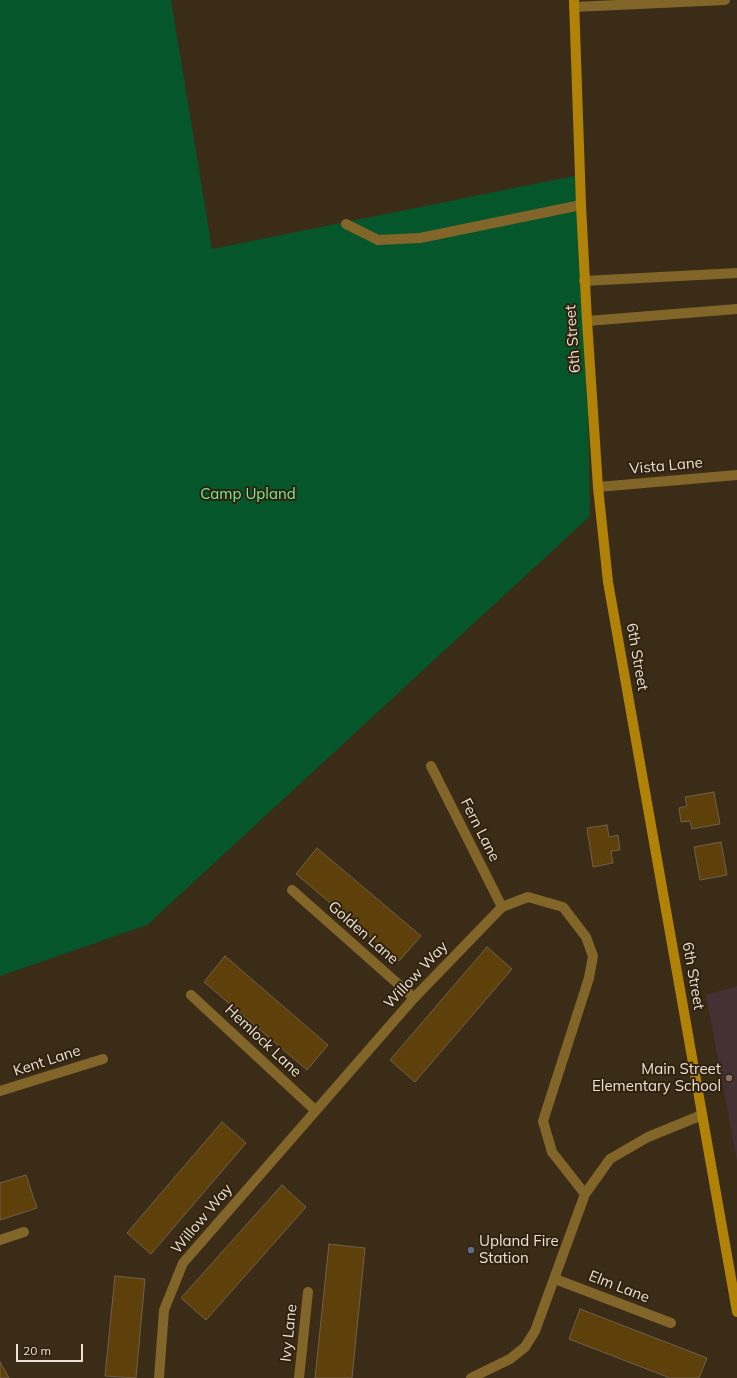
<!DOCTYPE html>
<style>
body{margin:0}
#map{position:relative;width:737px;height:1378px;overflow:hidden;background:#3b2c18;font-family:Mulish,sans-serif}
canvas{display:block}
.scale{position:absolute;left:16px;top:1344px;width:67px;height:18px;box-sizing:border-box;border:2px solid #eae0d4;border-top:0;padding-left:5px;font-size:12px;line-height:14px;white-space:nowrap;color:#eae0d4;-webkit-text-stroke:3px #30220e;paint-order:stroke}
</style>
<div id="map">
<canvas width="737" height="1378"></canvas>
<div class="scale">20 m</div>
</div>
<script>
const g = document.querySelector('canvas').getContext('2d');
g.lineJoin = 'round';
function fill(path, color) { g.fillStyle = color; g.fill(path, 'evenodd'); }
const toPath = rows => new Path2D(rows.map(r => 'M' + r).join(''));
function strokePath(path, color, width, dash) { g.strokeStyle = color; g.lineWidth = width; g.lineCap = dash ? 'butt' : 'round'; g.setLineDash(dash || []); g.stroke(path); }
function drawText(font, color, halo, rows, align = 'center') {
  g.font = font + ' Mulish,sans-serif'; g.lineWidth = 4; g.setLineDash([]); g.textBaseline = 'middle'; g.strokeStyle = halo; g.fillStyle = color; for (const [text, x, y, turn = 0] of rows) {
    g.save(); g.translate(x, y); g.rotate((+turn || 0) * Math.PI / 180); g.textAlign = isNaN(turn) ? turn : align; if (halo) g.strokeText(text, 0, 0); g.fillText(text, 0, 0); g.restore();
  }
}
const education = toPath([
 [737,986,737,1161,706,995]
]);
const green = toPath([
 [0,0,171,0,212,249,584,174,590,516,147,925,0,976]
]);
const building = toPath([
 [714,792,720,824,692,829,690,821,681,822,679,808,687,806,685,797,714,792],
 [607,825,609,837,618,835,620,850,611,851,613,863,593,867,587,828,607,825],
 [721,842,727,875,700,880,694,847,721,842],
 [317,848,421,936,399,961,296,874,317,848],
 [487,947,512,969,415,1082,390,1060,487,947],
 [225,956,328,1045,307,1070,204,982,225,956],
 [222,1122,246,1143,151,1254,127,1233,222,1122],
 [26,1175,37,1208,0,1220,0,1183,26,1175],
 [282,1185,306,1207,206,1320,181,1298,282,1185],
 [329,1244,365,1248,352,1378,315,1378,329,1244],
 [115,1276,145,1279,136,1378,105,1376,115,1276],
 [580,1309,707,1358,699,1378,670,1378,569,1339,580,1309],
 [0,1362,9,1378,0,1378,0,1362]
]);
const lane = toPath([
 [346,224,378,240,420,238,581,205],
 [584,281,737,273],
 [587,321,737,309],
 [431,766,502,907],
 [292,890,414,998],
 [191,995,315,1110],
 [555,1279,671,1323],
 [299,1378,308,1292]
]);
const street = toPath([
 [574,7,725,0],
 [598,487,737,475],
 [0,1091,103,1059],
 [0,1240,24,1232],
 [159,1378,164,1310,183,1263,414,998,502,907,528,897,563,907,586,937,593,956,589,978,543,1121,552,1152,585,1194],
 [471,1378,510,1359,525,1347,535,1331,585,1194,610,1159,648,1137,702,1115]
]);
const secondary = toPath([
 [574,0,581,205,587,321,598,487,608,582,737,1312]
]);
const markers = [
 [729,1078,4,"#8d6e63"],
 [471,1250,4,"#5c6f8a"]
];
const streetNames = [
 ["6th Street",573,339,-94],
 ["Vista Lane",666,466,-5],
 ["6th Street",637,657,80],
 ["Fern Lane",480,830,63],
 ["Golden Lane",363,933,41],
 ["Willow Way",416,975,-47],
 ["6th Street",693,976,80],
 ["Hemlock Lane",263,1041,43],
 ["Kent Lane",47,1061,-18],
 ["Willow Way",202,1219,-50],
 ["Elm Lane",619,1287,21],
 ["Ivy Lane",289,1333,-84]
];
const parkNames = [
 ["Camp Upland",248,494]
];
const poiNames = [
 ["Main Street",721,1069],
 ["Elementary School",721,1086],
 ["Upland Fire",479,1241,"left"],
 ["Station",479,1258,"left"]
];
fill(education, '#453034');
fill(green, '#06562c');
fill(building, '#5e400a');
strokePath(building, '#70604a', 1);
strokePath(lane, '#816529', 10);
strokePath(street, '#816529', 10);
strokePath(secondary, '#b08207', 10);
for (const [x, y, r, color] of markers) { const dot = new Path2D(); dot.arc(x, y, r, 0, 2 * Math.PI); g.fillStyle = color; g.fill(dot); strokePath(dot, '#30220e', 1.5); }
drawText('15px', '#eae0d4', '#30220e', streetNames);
drawText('15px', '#70ed9c', '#30220e', parkNames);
drawText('15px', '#eae0d4', '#30220e', poiNames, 'right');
</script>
